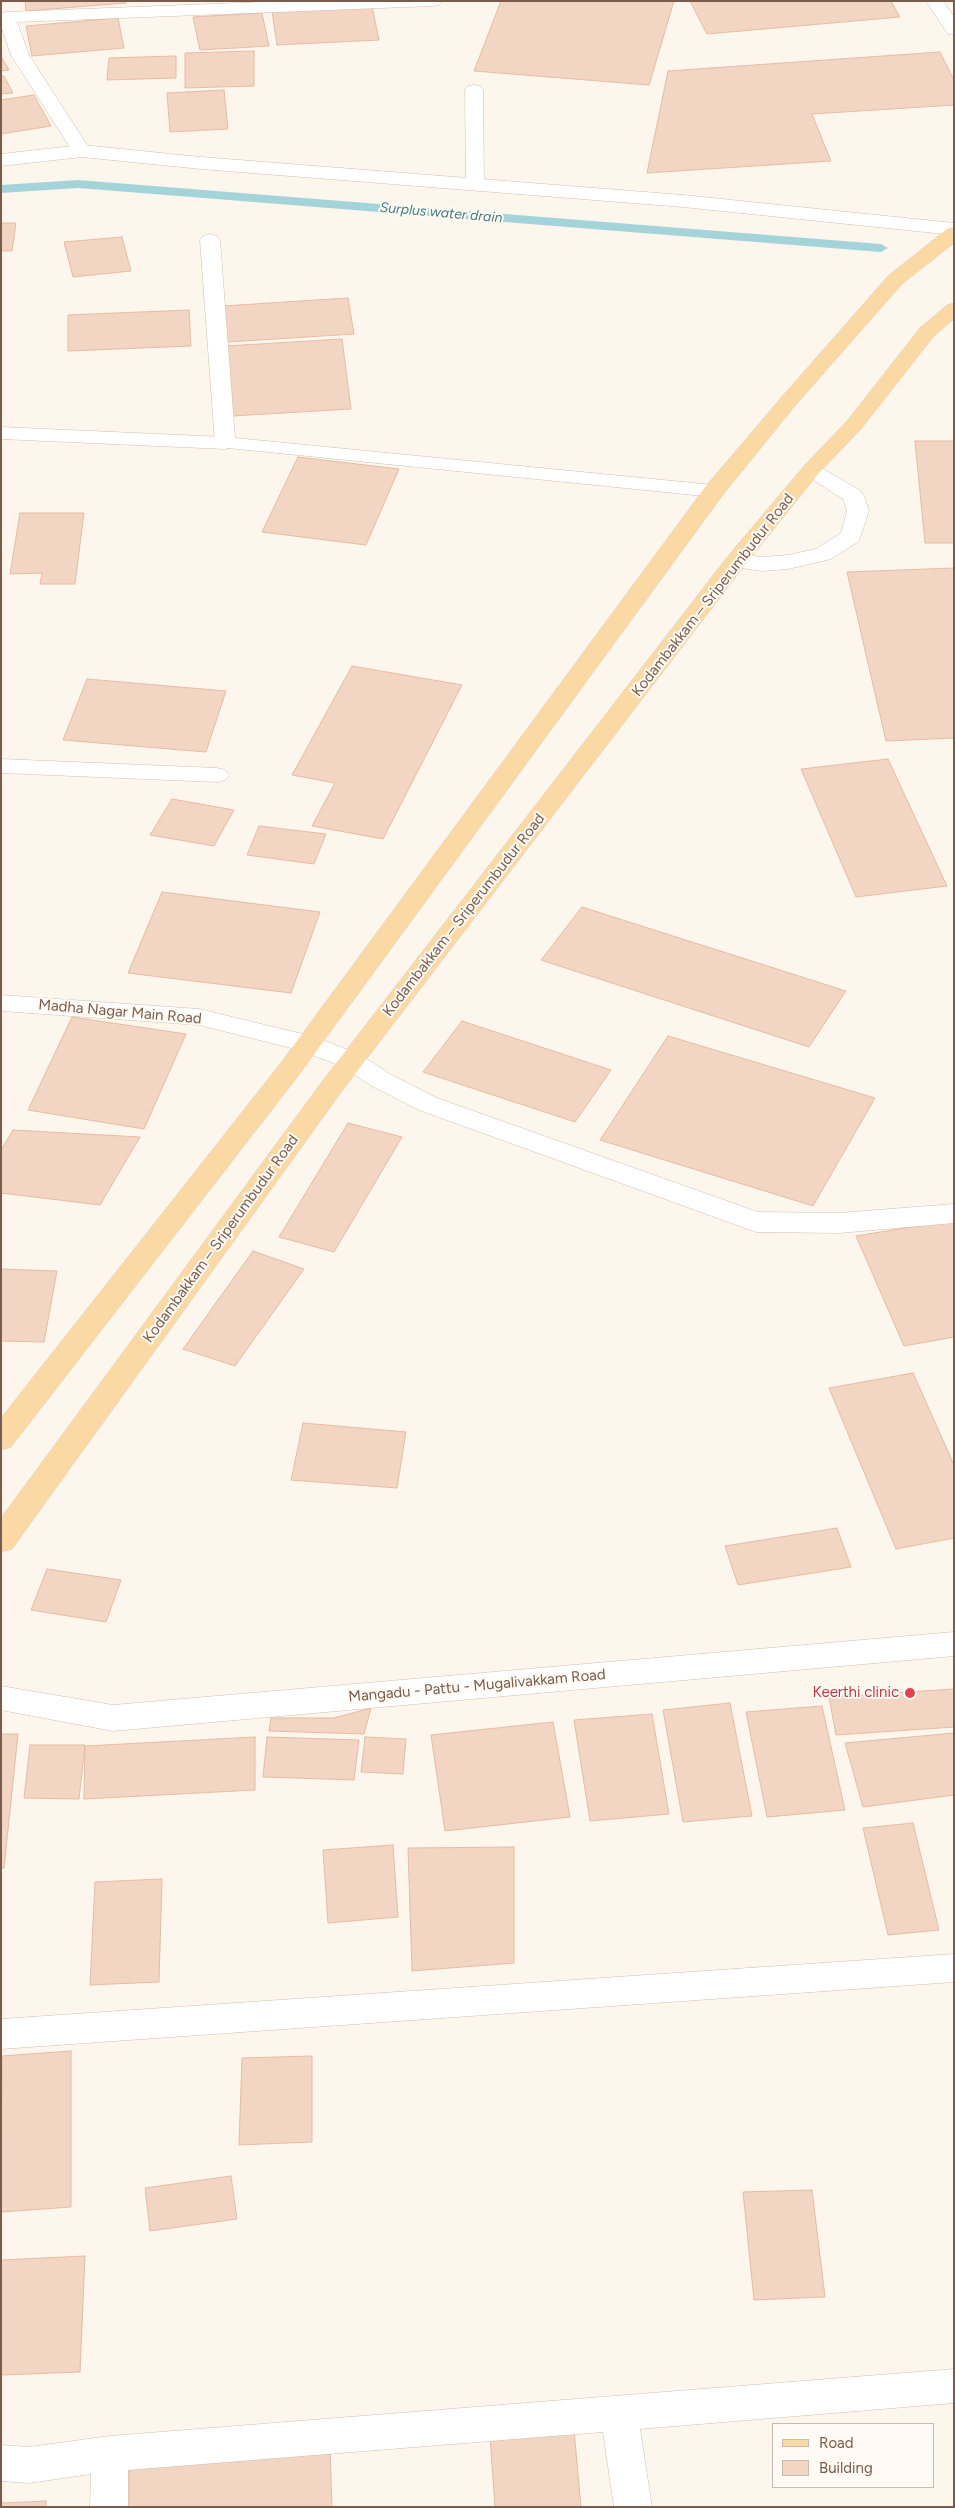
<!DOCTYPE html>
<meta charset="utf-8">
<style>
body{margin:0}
#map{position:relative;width:955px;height:2508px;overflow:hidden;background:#fdf6ec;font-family:Figtree,sans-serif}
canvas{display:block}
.frame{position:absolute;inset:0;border:2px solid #7a5c4d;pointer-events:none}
.legend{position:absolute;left:772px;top:2423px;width:162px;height:65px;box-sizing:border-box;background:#fffaf3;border:1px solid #cabbb1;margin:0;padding:6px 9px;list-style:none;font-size:15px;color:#7a5c4d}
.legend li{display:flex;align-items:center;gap:10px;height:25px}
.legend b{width:25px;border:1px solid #cabbb1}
</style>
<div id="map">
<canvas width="955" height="2508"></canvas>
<div class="frame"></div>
<ul class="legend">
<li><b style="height:6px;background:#fbd9a5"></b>Road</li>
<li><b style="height:14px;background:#f3d5c3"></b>Building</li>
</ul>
</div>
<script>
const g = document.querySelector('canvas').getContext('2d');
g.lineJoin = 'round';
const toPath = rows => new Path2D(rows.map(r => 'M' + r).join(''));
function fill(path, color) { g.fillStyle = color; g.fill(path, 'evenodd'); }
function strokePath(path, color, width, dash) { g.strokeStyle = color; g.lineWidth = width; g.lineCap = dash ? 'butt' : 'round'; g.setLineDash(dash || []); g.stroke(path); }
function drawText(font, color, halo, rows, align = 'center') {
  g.font = font + ' Figtree,sans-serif'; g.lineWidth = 4; g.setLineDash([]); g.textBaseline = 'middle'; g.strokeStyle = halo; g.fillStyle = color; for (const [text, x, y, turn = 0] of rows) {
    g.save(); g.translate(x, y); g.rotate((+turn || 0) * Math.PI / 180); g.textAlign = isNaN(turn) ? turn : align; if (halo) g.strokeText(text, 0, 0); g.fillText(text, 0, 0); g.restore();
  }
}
const stream = toPath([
 [78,180,881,244,888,248,881,252,78,188,1,193,1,185,78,180]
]);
const building = toPath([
 [25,1,126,1,126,3,26,11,25,1],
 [501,1,674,1,649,85,474,71,501,1],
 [690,1,891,1,900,17,707,34,690,1],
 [372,6,379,40,277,45,272,11,372,6],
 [262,13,269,46,200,50,193,17,262,13],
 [118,18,124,48,32,56,26,26,118,18],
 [254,51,254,86,185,88,185,53,254,51],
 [940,52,954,80,954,105,812,114,831,161,647,173,668,71,940,52],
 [1,56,9,70,1,71,1,56],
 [176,56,176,78,107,80,109,58,176,56],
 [1,76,4,76,13,93,1,94,1,76],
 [224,90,228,129,170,132,167,93,224,90],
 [34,95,51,126,1,134,1,100,34,95],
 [1,223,16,223,12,251,1,251,1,223],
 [122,237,131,271,73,277,64,242,122,237],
 [348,298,354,334,227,342,223,306,348,298],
 [189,310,191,346,68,351,68,315,189,310],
 [342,339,351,409,232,416,226,346,342,339],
 [915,441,954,441,954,543,925,543,915,441],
 [298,457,399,469,366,545,262,532,298,457],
 [20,513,84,513,75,584,40,584,42,573,10,574,20,513],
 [954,568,954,738,886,741,847,572,954,568],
 [352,666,462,685,383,839,312,826,335,783,292,775,352,666],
 [87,679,226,691,206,752,63,740,87,679],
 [888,759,947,886,856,897,801,769,888,759],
 [172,799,234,810,214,846,150,835,172,799],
 [259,826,326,834,314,864,247,855,259,826],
 [162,892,320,912,291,993,128,973,162,892],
 [582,907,846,991,809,1047,541,960,582,907],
 [72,1017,186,1034,144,1129,28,1110,72,1017],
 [462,1021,611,1070,575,1122,423,1072,462,1021],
 [668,1036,875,1098,813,1206,600,1140,668,1036],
 [348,1123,402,1137,334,1252,279,1237,348,1123],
 [13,1130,140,1137,100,1205,1,1193,1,1150,13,1130],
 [954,1220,954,1337,904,1346,856,1236,954,1220],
 [253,1251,304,1269,235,1366,183,1349,253,1251],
 [1,1269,57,1271,44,1342,1,1341,1,1269],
 [913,1373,954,1465,954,1538,896,1549,829,1388,913,1373],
 [303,1423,406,1432,397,1488,291,1480,303,1423],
 [837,1528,851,1567,738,1585,725,1546,837,1528],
 [47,1569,121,1580,106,1622,31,1610,47,1569],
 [954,1689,954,1727,836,1735,829,1697,954,1689],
 [730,1703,752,1816,683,1822,663,1710,730,1703],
 [822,1706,845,1810,767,1817,746,1712,822,1706],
 [371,1708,364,1734,269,1731,271,1718,334,1718,371,1708],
 [652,1714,669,1814,590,1821,574,1720,652,1714],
 [553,1722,570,1817,445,1831,431,1735,553,1722],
 [954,1733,954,1795,863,1807,845,1743,954,1733],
 [1,1734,18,1734,4,1868,1,1868,1,1734],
 [255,1737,255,1790,84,1799,85,1746,255,1737],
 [267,1737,359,1740,354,1780,263,1777,267,1737],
 [365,1737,406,1739,403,1774,361,1772,365,1737],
 [30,1745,85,1745,79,1799,24,1798,30,1745],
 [913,1823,939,1930,888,1935,863,1828,913,1823],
 [393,1845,398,1917,328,1923,323,1850,393,1845],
 [514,1847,514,1963,412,1971,408,1848,514,1847],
 [162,1879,159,1982,90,1985,95,1882,162,1879],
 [71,2051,71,2207,1,2212,2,2056,71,2051],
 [312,2056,312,2142,239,2145,242,2058,312,2056],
 [231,2176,237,2219,150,2231,145,2188,231,2176],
 [812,2190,825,2297,754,2300,743,2192,812,2190],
 [85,2256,80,2372,1,2375,1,2260,85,2256],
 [574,2430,581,2507,495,2507,490,2436,574,2430],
 [330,2447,332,2507,129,2507,129,2459,330,2447],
 [46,2501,46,2507,1,2507,1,2503,46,2501]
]);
const service = toPath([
 [474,85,480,86,483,90,484,184,482,188,475,190,468,188,466,184,465,90,468,86,474,85],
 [1,427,225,437,232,439,235,443,232,447,225,449,1,439,1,427],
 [811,464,818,466,861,491,864,496,869,511,859,541,831,559,788,569,762,571,728,566,725,561,728,556,736,554,762,557,788,555,816,549,841,533,847,511,843,499,804,474,800,470,804,466,811,464]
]);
const minor = toPath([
 [288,1,441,1,439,5,433,6,17,22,29,55,91,151,89,155,82,157,75,155,11,55,1,26,1,13,7,12,288,1],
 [926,1,943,1,954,17,954,35,948,34,926,1],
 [210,234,217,236,220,240,235,438,714,485,722,486,725,491,722,496,714,497,218,447,215,443,200,240,203,236,210,234],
 [1,759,217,768,225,770,229,775,225,780,217,782,1,773,1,759],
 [352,1052,361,1055,390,1074,437,1098,758,1212,839,1213,954,1204,954,1223,839,1233,756,1232,419,1110,372,1086,343,1067,339,1061,343,1055,352,1052],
 [954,1954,954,1982,1,2049,1,2019,954,1954],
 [954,2369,954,2403,640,2429,652,2507,614,2507,603,2432,128,2470,128,2507,90,2507,91,2474,29,2483,1,2481,1,2445,29,2447,110,2436,954,2369]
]);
const tertiary = toPath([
 [82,145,201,157,683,195,954,223,954,235,683,207,201,169,82,157,1,166,1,154,82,145],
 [1,995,199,1009,315,1037,361,1055,365,1061,361,1067,352,1070,299,1050,199,1025,1,1011,1,995],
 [954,1632,954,1656,113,1731,1,1710,1,1686,113,1705,954,1632]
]);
const primary = toPath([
 [954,227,954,243,902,284,794,407,722,496,298,1076,11,1447,1,1450,1,1418,280,1064,706,486,780,399,888,276,947,229,954,227],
 [954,303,954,319,934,336,861,429,818,474,744,566,342,1091,12,1549,1,1552,1,1518,324,1079,728,556,804,466,847,421,920,328,947,305,954,303]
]);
const markers = [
 [910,1693,6,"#e0444e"]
];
const farWaternames = [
 ["Surplus water drain",441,213,5]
];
const streetNames = [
 ["Kodambakkam – Sriperumbudur Road",713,595,-52],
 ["Kodambakkam – Sriperumbudur Road",464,915,-52],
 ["Madha Nagar Main Road",120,1012,5],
 ["Kodambakkam – Sriperumbudur Road",221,1239,-54],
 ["Mangadu - Pattu - Mugalivakkam Road",477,1686,-5]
];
const healthNames = [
 ["Keerthi clinic",899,1693]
];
fill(stream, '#a5d3da');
fill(building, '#f3d5c3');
strokePath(building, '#e6bba3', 1);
strokePath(service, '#d1beb0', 1);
strokePath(minor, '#d1beb0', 1);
strokePath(tertiary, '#d1beb0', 1);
strokePath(primary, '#dad1cd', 1);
fill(service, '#fff');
fill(minor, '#fff');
fill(tertiary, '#fff');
fill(primary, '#fbd9a5');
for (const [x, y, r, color] of markers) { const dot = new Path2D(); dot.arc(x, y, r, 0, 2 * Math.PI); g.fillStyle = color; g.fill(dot); strokePath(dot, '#fffaf3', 2); }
drawText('italic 14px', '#437c86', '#fffaf3', farWaternames);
drawText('15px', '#7a5c4d', '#fffaf3', streetNames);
drawText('15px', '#be3a42', '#fffaf3', healthNames, 'right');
</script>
